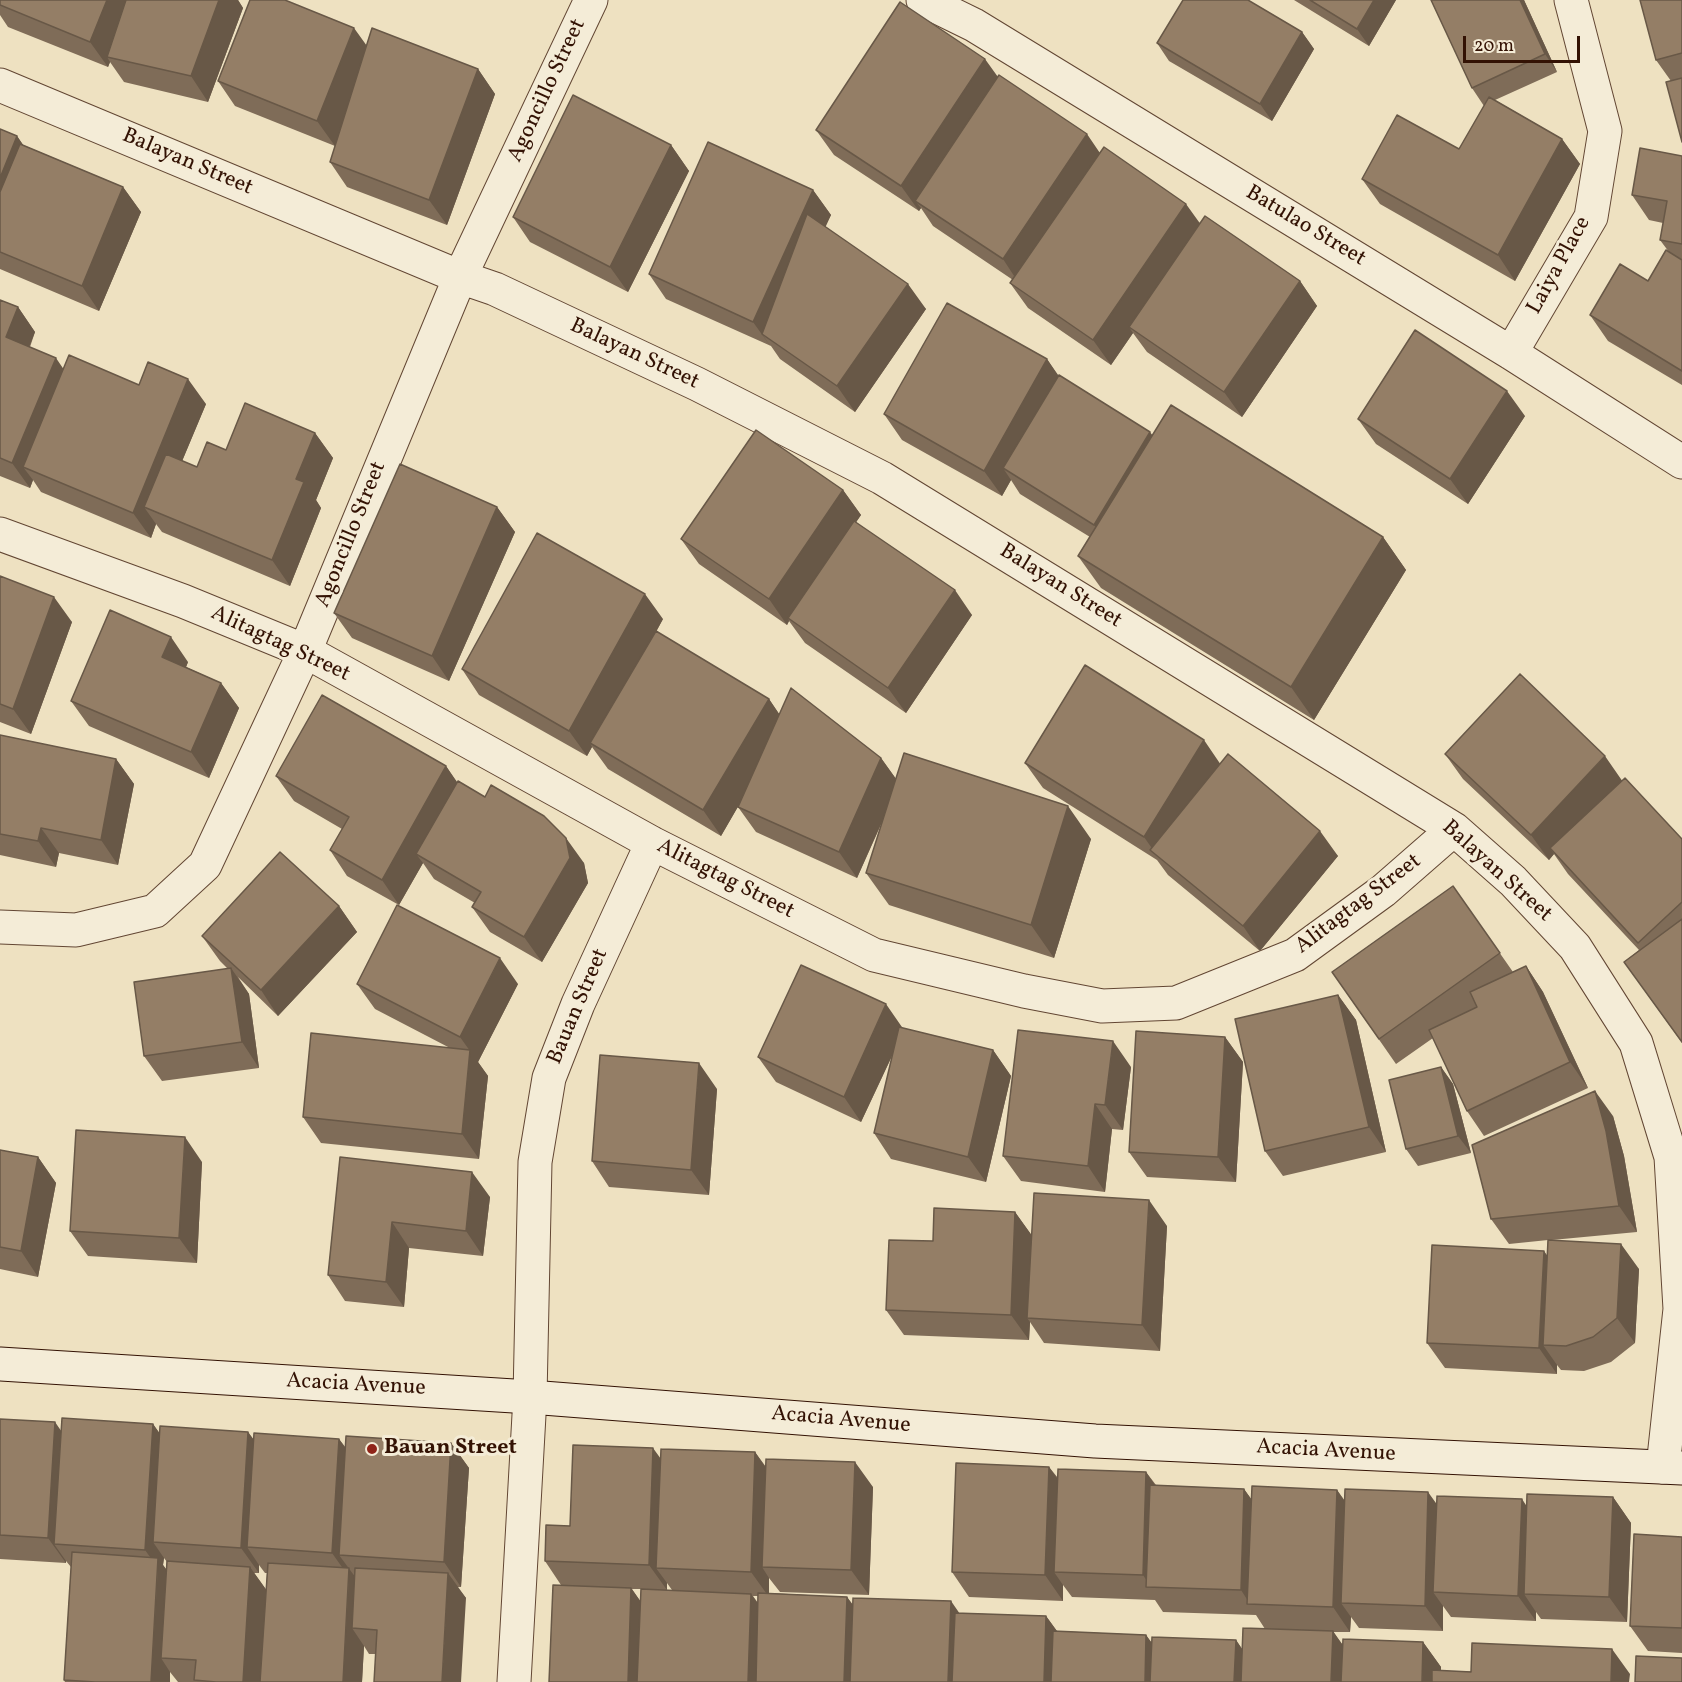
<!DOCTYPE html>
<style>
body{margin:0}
#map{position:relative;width:1682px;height:1682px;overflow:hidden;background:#eee1c1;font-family:Vollkorn,serif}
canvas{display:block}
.scale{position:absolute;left:1463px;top:36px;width:117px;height:27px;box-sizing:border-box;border:3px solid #331204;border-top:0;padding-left:8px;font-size:18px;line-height:21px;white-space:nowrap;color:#331204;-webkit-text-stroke:4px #f4ecd7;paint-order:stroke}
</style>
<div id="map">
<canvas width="1682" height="1682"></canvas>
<div class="scale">20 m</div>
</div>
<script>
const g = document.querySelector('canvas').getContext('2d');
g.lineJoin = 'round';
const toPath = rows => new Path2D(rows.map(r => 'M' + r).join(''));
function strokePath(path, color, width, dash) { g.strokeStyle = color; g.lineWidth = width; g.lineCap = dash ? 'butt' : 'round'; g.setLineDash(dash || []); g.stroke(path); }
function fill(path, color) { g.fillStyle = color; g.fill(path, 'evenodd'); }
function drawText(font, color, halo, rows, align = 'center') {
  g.font = font + ' Vollkorn,serif'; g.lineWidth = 6; g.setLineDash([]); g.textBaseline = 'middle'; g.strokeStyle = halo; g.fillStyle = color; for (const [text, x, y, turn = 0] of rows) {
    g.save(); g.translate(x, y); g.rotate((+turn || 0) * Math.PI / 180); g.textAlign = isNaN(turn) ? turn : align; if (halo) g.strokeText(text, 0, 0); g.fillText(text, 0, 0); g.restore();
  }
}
const street = toPath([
 [923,0,974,25,1511,353,1682,462],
 [0,85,460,277,495,289,697,384,882,478,1454,829,1513,881,1575,947,1636,1043,1671,1157,1680,1309,1663,1467],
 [1511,353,1591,217,1605,131,1571,0],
 [0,534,183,601,305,651,652,843,874,955,1024,991,1102,1006,1176,1003,1295,955,1383,891,1454,829],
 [0,927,76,930,155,911,205,865,305,651,460,277,591,0],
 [514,1682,530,1397,535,1162,549,1078,578,1004,652,843]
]);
const secondary = toPath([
 [0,1364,530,1397,1095,1441,1682,1468]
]);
const wall = toPath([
 [0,0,238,0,243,8,208,102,124,82,110,62,108,67,8,27,0,15],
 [1294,0,1396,0,1369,46],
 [1431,0,1524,0,1557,72,1495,100,1562,139,1580,164,1515,281,1380,204,1362,179,1459,149,1484,106,1472,88],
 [1682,0,1682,142,1671,81,1656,60],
 [1302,32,1314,49,1272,121,1169,61,1157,43],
 [367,45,478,69,495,94,447,225,347,187,330,162,335,146,235,106,218,81],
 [998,77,1100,153,1200,223,1300,281,1317,306,1242,417,1147,352,1133,333,1111,365,1028,308,1010,283,1013,280,933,226,921,208,919,211,834,155,816,130],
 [0,129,17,136,23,145,123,187,141,212,99,311,0,269],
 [671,145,689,171,628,292,530,242,513,217],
 [1682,156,1682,385,1608,341,1590,315,1648,281,1669,252,1660,240,1663,223,1649,220,1632,195],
 [813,190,831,215,825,226,926,309,855,412,780,359,771,346,666,299,649,274],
 [0,300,18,307,35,332,30,347,63,369,139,385,206,404,182,461,197,467,226,450,315,433,333,458,316,500,321,508,290,586,162,532,156,524,151,538,41,492,33,480,30,488,0,476],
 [1047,359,1058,376,1152,435,1383,537,1406,570,1314,720,1101,588,1078,556,1090,537,1020,494,1011,480,1002,496,902,440,884,414],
 [1525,416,1468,504,1376,444,1358,419],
 [843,490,861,515,856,522,972,615,906,713,805,643,789,621,787,625,699,564,681,539],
 [497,507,515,532,449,681,352,638,334,613],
 [0,576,72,622,31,734,0,722],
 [663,619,656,632,769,699,779,714,881,758,896,779,1091,839,1054,958,889,905,866,873,884,818,857,878,756,832,738,807,740,803,721,836,608,769,592,747,587,756,479,695,462,669],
 [188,662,186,667,221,683,239,708,209,778,89,726,71,701],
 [0,735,116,759,134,784,118,865,59,853,56,867,0,855],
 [1445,754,1622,781,1682,839,1682,1043,1624,962,1639,950,1568,874,1554,854,1549,860,1463,779],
 [1025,763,1220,764,1338,856,1260,951,1168,875,1157,860,1043,788],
 [446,766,457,783,584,863,588,883,542,962,490,932,472,907,475,903,434,879,423,863,399,905,347,876,330,850,342,829,294,801,276,776],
 [1453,886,1513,972,1526,966,1543,992,1588,1088,1484,1136,1467,1111,1433,1038,1396,1064,1332,972],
 [339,906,357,932,278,1016,238,977,249,994,259,1068,162,1081,144,1056,228,969,220,961,202,936],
 [357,984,518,984,478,1062,488,1076,479,1159,321,1143,303,1117,450,1048,375,1009],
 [1338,995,1356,1020,1386,1152,1283,1176,1265,1151],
 [903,1028,993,1050,1011,1076,986,1182,891,1159,874,1133,893,1054,861,1122,776,1082,758,1057],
 [1225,1037,1243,1062,1236,1182,1147,1177,1129,1152],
 [1131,1067,1123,1130,1112,1129,1105,1192,1021,1181,1003,1156],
 [1441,1067,1453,1084,1471,1153,1418,1166,1406,1149],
 [717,1089,709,1195,609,1187,592,1161],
 [1613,1116,1624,1156,1637,1232,1552,1240,1639,1269,1635,1343,1611,1362,1584,1371,1561,1370,1557,1365,1557,1374,1445,1368,1427,1343,1547,1256,1548,1240,1509,1244,1491,1219],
 [0,1150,38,1157,56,1183,38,1277,0,1269],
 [340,1157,490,1197,483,1256,409,1248,404,1307,345,1301,328,1275],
 [202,1162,197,1263,88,1256,70,1231],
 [1015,1212,1032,1236,1167,1226,1160,1351,1044,1343,1030,1322,1029,1340,904,1335,886,1310,933,1241],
 [0,1419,62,1431,153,1424,159,1433,248,1432,254,1440,339,1439,346,1448,451,1443,469,1468,461,1587,457,1587,466,1598,376,1654,369,1654,364,1646,362,1682,178,1682,170,1672,170,1682,65,1682,64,1680,71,1567,66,1561,66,1563,0,1559],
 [164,1558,167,1562,166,1569,163,1565],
 [259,1565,265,1573,267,1573,266,1590,254,1573,259,1573],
 [755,1452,766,1467,873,1487,869,1595,780,1592,769,1578,769,1593,847,1597,853,1605,959,1613,1046,1616,1057,1631,1146,1635,1151,1642,1236,1640,1242,1649,1265,1629,1256,1615,1163,1612,1155,1600,1072,1597,1063,1585,1063,1601,969,1597,952,1572,1049,1467,1058,1478,1146,1472,1156,1485,1244,1489,1251,1499,1337,1490,1345,1501,1527,1507,1613,1497,1631,1523,1627,1622,1541,1619,1536,1612,1536,1621,1451,1617,1443,1606,1443,1631,1359,1628,1351,1617,1350,1632,1333,1632,1342,1644,1423,1642,1441,1667,1441,1671,1630,1674,549,1682,561,1585,545,1561,570,1526,660,1458],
 [667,1583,672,1590,667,1590],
 [632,1589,641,1589,640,1601],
 [753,1596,758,1596,758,1603],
 [1682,1537,1682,1653,1648,1651,1630,1626]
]);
const shadedWall = toPath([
 [107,0,134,0,107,57,110,62,108,67,90,42],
 [219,0,238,0,243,8,208,102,191,76],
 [1374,0,1396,0,1369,46,1357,29],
 [1520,0,1524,0,1557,72,1545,54],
 [354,28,372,53,335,146,317,121],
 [1302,32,1314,49,1272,121,1260,104],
 [985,59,1003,84,915,201,921,208,919,211,901,186],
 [478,69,495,94,447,225,429,200],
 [1087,134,1104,159,1020,285,1003,259],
 [17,136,35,162,0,246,0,178],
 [1562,139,1580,164,1515,281,1498,255],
 [671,145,689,171,628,292,610,267],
 [123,187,141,212,99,311,82,286],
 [813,190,831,215,773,342,762,334,771,347,753,322],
 [1186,204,1204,229,1129,327,1133,333,1111,365,1093,340],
 [1300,281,1317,306,1242,417,1224,392],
 [908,284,926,309,855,412,837,386],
 [18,307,35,332,23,362,6,337],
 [56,358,73,383,23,467,33,480,30,488,12,463],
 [1047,359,1065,385,1003,468,1011,480,1002,496,984,471],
 [188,379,206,404,160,514,144,507,156,524,151,538,133,513],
 [1507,391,1525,416,1468,504,1450,479],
 [1150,432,1168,457,1112,550,1094,525],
 [315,433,333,458,316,500,321,508,290,586,272,560,296,479],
 [843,490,861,515,790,620,788,618,789,621,787,625,769,599],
 [497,507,515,532,449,681,432,656],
 [1383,537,1406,570,1314,720,1291,687],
 [955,590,972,615,906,713,888,688],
 [645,594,663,619,593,745,590,743,592,747,587,756,569,731],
 [54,597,72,622,31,734,13,709],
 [171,637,188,662,180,682,162,657],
 [221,683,239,708,209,778,191,752],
 [769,699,786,724,721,836,703,810],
 [1204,740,1221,765,1156,854,1144,837],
 [1605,756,1623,782,1550,848,1554,854,1549,860,1531,835],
 [881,758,899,783,857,878,839,852],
 [116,759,134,784,118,865,101,840],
 [446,766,464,792,416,854,423,863,399,905,382,880],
 [1068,806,1091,839,1054,958,1031,925],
 [41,828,59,853,56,867,38,841],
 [1320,831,1338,856,1260,951,1243,926],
 [566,838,584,863,588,883,542,962,524,937],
 [339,906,357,932,278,1016,261,990],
 [500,958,518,984,478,1062,488,1076,479,1159,462,1134,470,1051,460,1037],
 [1526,966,1543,992,1588,1088,1570,1062],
 [231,968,249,994,259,1068,242,1042],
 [1338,995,1356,1020,1386,1152,1369,1127],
 [886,1004,904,1030,861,1122,844,1097],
 [1225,1037,1243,1062,1236,1182,1218,1157],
 [1113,1041,1131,1067,1123,1130,1105,1105],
 [993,1050,1011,1076,986,1182,968,1157],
 [699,1063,717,1089,709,1195,691,1170],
 [1441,1067,1453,1084,1471,1153,1458,1136],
 [1595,1091,1613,1116,1624,1156,1637,1232,1619,1206],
 [1095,1104,1112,1129,1105,1192,1088,1166],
 [185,1137,202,1162,197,1263,179,1238],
 [38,1157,56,1183,38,1277,21,1251],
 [472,1172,490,1197,483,1256,466,1231],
 [1149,1200,1167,1226,1160,1351,1142,1325],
 [1015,1212,1033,1237,1027,1318,1030,1322,1029,1340,1011,1315],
 [392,1222,409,1248,404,1307,386,1282],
 [1621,1244,1639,1269,1635,1343,1617,1318],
 [1544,1251,1562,1276,1543,1345,1557,1365,1557,1374,1539,1348],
 [55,1422,73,1448,54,1544,66,1561,66,1563,48,1538],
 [153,1424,171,1449,153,1542,164,1558,163,1565,176,1583,161,1658,170,1672,170,1682,151,1682,158,1568,145,1550],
 [248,1432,266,1457,247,1547,259,1565,259,1573,241,1548],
 [339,1439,357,1464,339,1555,367,1593,352,1628,364,1646,362,1682,343,1682,349,1577,332,1553],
 [451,1443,469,1468,461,1587,444,1562],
 [653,1448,671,1473,656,1568,667,1583,667,1590,649,1565],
 [755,1452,773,1478,762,1567,769,1578,769,1597,751,1572],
 [855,1462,873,1487,869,1595,851,1570],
 [1049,1467,1067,1492,1054,1572,1063,1585,1063,1601,1045,1575],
 [1146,1472,1164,1498,1151,1587,1143,1575],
 [1244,1489,1262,1514,1250,1604,1241,1590],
 [1337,1490,1354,1515,1341,1603,1351,1617,1350,1632,1333,1607],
 [1428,1492,1446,1517,1433,1592,1443,1606,1443,1631,1425,1606],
 [1613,1497,1631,1523,1627,1622,1609,1597],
 [1522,1499,1539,1525,1524,1594,1536,1612,1536,1621,1518,1596],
 [250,1567,268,1592,262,1682,243,1682],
 [448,1573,466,1598,461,1682,442,1682],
 [631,1588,649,1613,647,1682,628,1682],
 [751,1594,769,1619,767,1682,748,1682],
 [847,1597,865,1622,863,1682,844,1682],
 [951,1601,969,1627,967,1682,948,1682],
 [1046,1616,1064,1641,1062,1682,1044,1682],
 [1333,1631,1351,1657,1350,1682,1331,1682],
 [1146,1635,1164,1660,1163,1682,1145,1682],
 [1236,1640,1253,1665,1253,1682,1234,1682],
 [1423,1642,1441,1667,1440,1682,1422,1682],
 [1612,1649,1630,1674,1629,1682,1611,1682]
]);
const building = toPath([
 [0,0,107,0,90,42,0,5,0,0],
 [126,0,219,0,191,76,107,57,126,0],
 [250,0,285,0,354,28,317,121,218,81,250,0],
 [1183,0,1248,0,1302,32,1260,104,1157,43,1183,0],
 [1310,0,1374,0,1357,29,1310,0],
 [1431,0,1520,0,1545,54,1472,88,1431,0],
 [1640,0,1682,0,1682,53,1656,60,1640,0],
 [900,2,985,59,901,186,816,130,900,2],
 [372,28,478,69,429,200,330,162,372,28],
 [999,75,1087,134,1003,259,915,201,999,75],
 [1682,78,1682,142,1666,82,1682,78],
 [573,95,671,145,610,267,513,217,573,95],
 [1489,97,1562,139,1498,255,1362,179,1397,115,1459,149,1489,97],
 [0,129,17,136,0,178,0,129],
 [708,142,813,190,753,322,649,274,708,142],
 [20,144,123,187,82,286,0,252,0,192,20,144],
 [1104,147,1186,204,1093,340,1010,283,1104,147],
 [1640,148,1682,156,1682,244,1660,240,1667,201,1632,195,1640,148],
 [807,214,908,284,837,386,762,334,807,214],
 [1205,216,1300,281,1224,392,1129,327,1205,216],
 [1666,250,1682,260,1682,371,1590,315,1620,264,1648,281,1666,250],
 [0,300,18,307,6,337,56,358,12,463,0,458,0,300],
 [947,303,1047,359,984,471,884,414,947,303],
 [1415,330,1507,391,1450,479,1358,419,1415,330],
 [69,355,139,385,148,362,188,379,133,513,23,467,69,355],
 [1059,375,1150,432,1094,525,1003,468,1059,375],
 [245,403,315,433,296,479,304,482,272,560,144,507,166,454,197,467,207,442,226,450,245,403],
 [1171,405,1383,537,1291,687,1078,556,1171,405],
 [756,430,843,490,769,599,681,539,756,430],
 [400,464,497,507,432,656,334,613,400,464],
 [854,521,955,590,888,688,788,618,854,521],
 [537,533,645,594,569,731,462,669,537,533],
 [0,576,54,597,13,709,0,704,0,576],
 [110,610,171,637,162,657,221,683,191,752,71,701,110,610],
 [656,631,769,699,703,810,590,743,656,631],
 [1085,665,1204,740,1144,837,1025,763,1085,665],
 [1520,674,1605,756,1531,835,1445,754,1520,674],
 [791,688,881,758,839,852,738,807,791,688],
 [322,695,446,766,382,880,330,850,349,817,276,776,322,695],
 [0,735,116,759,101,840,41,828,38,841,0,834,0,735],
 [904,753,1068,806,1031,925,866,873,904,753],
 [1228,754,1320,831,1243,926,1150,850,1228,754],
 [1625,778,1682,839,1682,902,1638,943,1550,848,1625,778],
 [458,781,485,797,491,785,544,816,566,838,570,858,524,937,472,907,481,892,416,854,458,781],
 [280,852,339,906,261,990,202,936,280,852],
 [1453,886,1500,953,1379,1039,1332,972,1453,886],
 [397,905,500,958,460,1037,357,984,397,905],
 [1682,919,1682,1042,1624,962,1682,919],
 [801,965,886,1004,844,1097,758,1057,801,965],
 [1526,966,1570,1062,1467,1111,1429,1030,1477,1007,1470,992,1526,966],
 [231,968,242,1042,144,1056,134,982,231,968],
 [1338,995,1369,1127,1265,1151,1235,1019,1338,995],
 [899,1027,993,1050,968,1157,874,1133,899,1027],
 [1018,1030,1113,1041,1105,1105,1095,1104,1088,1166,1003,1156,1018,1030],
 [1136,1031,1225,1037,1218,1157,1129,1152,1136,1031],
 [311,1033,470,1050,462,1134,303,1117,311,1033],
 [600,1055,699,1063,691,1170,592,1161,600,1055],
 [1441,1067,1458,1136,1406,1149,1389,1080,1441,1067],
 [1595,1091,1606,1131,1619,1206,1491,1219,1472,1145,1595,1091],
 [76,1130,185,1137,179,1238,70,1231,76,1130],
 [0,1150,38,1157,21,1251,0,1247,0,1150],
 [340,1157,472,1172,466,1231,392,1222,386,1282,328,1275,340,1157],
 [1034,1193,1149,1200,1142,1325,1027,1318,1034,1193],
 [934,1208,1015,1212,1011,1315,886,1310,889,1240,933,1241,934,1208],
 [1548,1240,1621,1244,1617,1318,1593,1337,1566,1346,1543,1345,1548,1240],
 [1432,1245,1544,1251,1539,1348,1427,1343,1432,1245],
 [62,1418,153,1424,145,1550,54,1544,62,1418],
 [0,1419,55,1422,48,1538,0,1535,0,1419],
 [160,1426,248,1432,241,1548,153,1542,160,1426],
 [254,1433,339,1439,332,1553,247,1547,254,1433],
 [346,1436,451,1443,444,1562,339,1555,346,1436],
 [573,1445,653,1448,649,1565,545,1561,546,1525,570,1526,573,1445],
 [661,1449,755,1452,751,1572,656,1568,661,1449],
 [766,1459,855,1462,851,1570,762,1567,766,1459],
 [956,1463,1049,1467,1045,1575,952,1572,956,1463],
 [1058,1469,1146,1472,1143,1575,1054,1572,1058,1469],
 [1150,1485,1244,1489,1241,1590,1146,1587,1150,1485],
 [1252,1486,1337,1490,1333,1607,1247,1604,1252,1486],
 [1345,1489,1428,1492,1425,1606,1341,1603,1345,1489],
 [1527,1494,1613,1497,1609,1597,1524,1594,1527,1494],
 [1437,1496,1522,1499,1518,1596,1433,1592,1437,1496],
 [1634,1534,1682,1537,1682,1628,1630,1626,1634,1534],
 [72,1552,158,1558,151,1682,95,1682,64,1680,72,1552],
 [167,1561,250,1567,243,1682,216,1682,194,1680,196,1660,161,1658,167,1561],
 [268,1563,349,1568,343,1682,260,1682,268,1563],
 [355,1568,448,1573,442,1682,374,1682,377,1630,352,1628,355,1568],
 [553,1585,631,1588,628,1682,549,1682,553,1585],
 [641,1589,751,1594,748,1682,637,1682,641,1589],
 [758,1593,847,1597,844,1682,756,1682,758,1593],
 [853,1598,951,1601,948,1682,850,1682,853,1598],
 [955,1613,1046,1616,1044,1682,952,1682,955,1613],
 [1243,1628,1333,1631,1331,1682,1241,1682,1243,1628],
 [1053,1631,1146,1635,1145,1682,1051,1682,1053,1631],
 [1152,1637,1236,1640,1234,1682,1150,1682,1152,1637],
 [1343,1639,1423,1642,1422,1682,1341,1682,1343,1639],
 [1472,1643,1612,1649,1611,1682,1432,1682,1432,1670,1471,1672,1472,1643],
 [1636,1656,1682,1658,1682,1682,1635,1682,1636,1656]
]);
const markers = [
 [372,1449,6,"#8f2418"]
];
const streetNames = [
 ["Agoncillo Street",548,91,-65],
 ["Balayan Street",187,163,23],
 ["Batulao Street",1305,227,31],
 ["Laiya Place",1560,266,-61],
 ["Balayan Street",634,355,25],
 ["Agoncillo Street",352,535,-68],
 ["Balayan Street",1060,587,32],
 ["Alitagtag Street",280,645,25],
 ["Balayan Street",1496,872,42],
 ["Alitagtag Street",725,880,27],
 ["Alitagtag Street",1359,905,-37],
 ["Bauan Street",579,1007,-67],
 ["Acacia Avenue",356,1386,3],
 ["Acacia Avenue",841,1421,5],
 ["Acacia Avenue",1326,1452,3]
];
const poiNames = [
 ["Bauan Street",384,1449]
];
strokePath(street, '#624633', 35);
strokePath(secondary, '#331204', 35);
strokePath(street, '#f4ecd7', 33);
strokePath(secondary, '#f4ecd7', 33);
fill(wall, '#7f6c58');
fill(shadedWall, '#685847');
fill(building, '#947e66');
strokePath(building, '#685847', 1.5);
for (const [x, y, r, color] of markers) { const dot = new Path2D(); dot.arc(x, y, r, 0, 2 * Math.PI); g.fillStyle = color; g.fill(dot); strokePath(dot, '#f4ecd7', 2); }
drawText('22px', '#331204', '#f4ecd7', streetNames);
drawText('bold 22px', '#331204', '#f4ecd7', poiNames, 'left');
</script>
